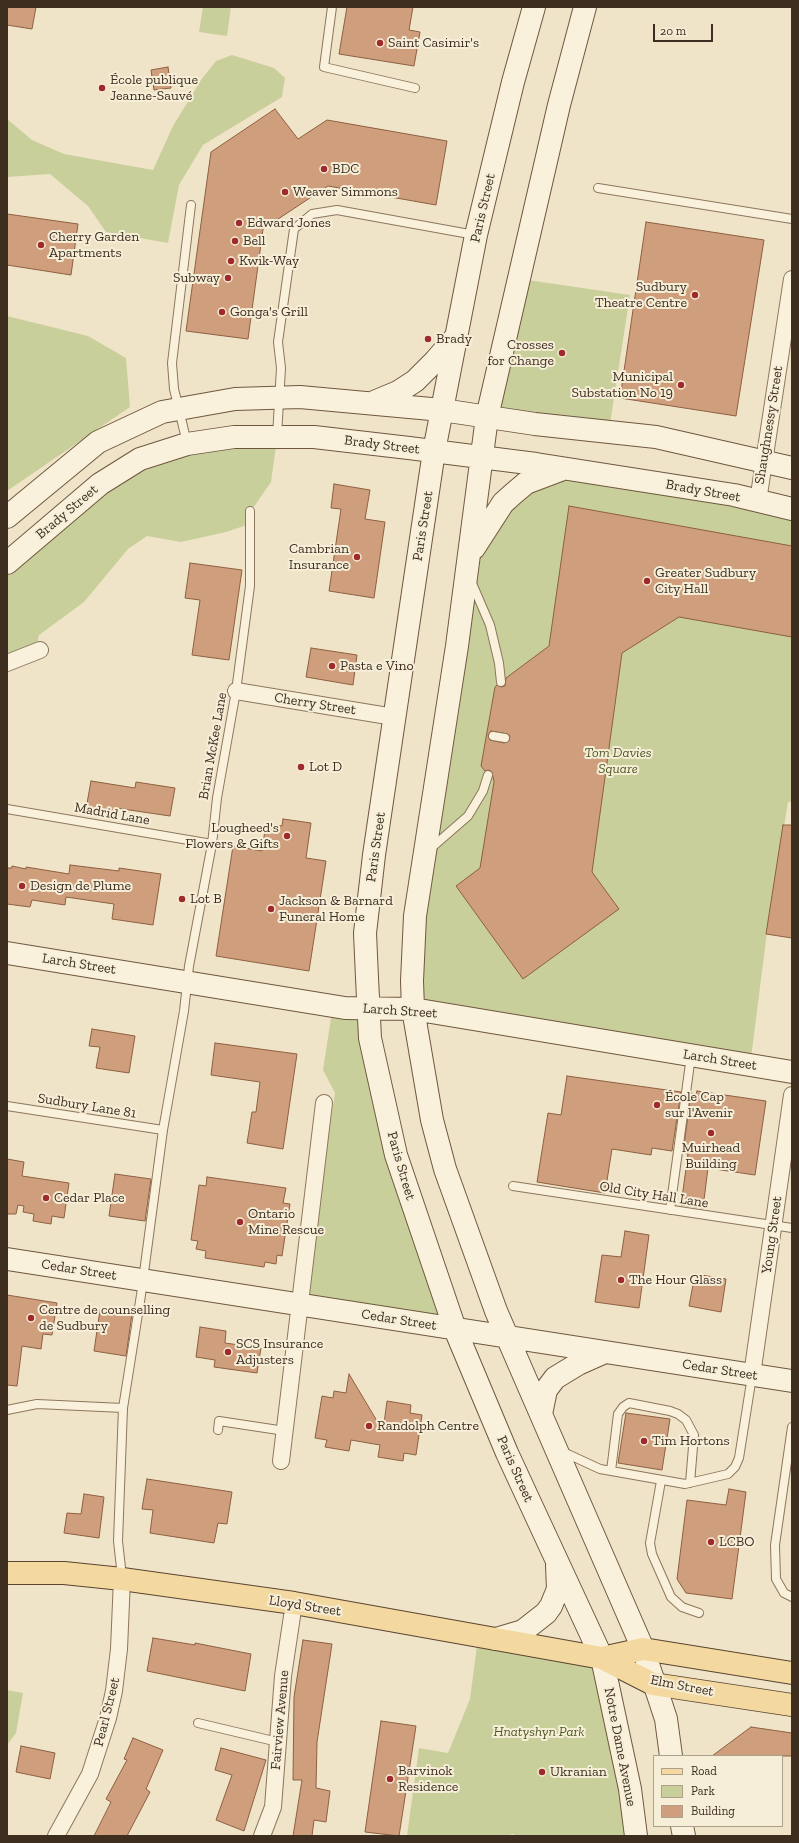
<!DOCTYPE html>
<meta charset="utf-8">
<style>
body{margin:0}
#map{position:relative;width:799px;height:1843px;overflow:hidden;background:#f0e4c8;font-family:"Zilla Slab",serif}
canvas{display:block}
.frame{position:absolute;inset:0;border:8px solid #3d2e20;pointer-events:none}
.legend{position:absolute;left:653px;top:1755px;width:130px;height:72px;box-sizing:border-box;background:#f7eed8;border:1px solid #ada18e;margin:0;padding:5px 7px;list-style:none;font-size:12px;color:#3d2e20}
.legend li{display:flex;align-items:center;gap:8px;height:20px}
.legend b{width:20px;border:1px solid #ada18e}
.scale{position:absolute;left:653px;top:24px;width:60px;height:18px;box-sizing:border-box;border:2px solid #3d2e20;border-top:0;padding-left:5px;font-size:12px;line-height:14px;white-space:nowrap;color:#3d2e20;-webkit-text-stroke:3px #f7eed8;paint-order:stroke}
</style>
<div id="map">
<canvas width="799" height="1843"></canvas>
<div class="frame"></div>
<ul class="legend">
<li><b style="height:5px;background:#f3d9a0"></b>Road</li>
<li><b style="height:11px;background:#c9cf9b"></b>Park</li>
<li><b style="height:11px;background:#cf9f7d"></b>Building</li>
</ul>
<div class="scale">20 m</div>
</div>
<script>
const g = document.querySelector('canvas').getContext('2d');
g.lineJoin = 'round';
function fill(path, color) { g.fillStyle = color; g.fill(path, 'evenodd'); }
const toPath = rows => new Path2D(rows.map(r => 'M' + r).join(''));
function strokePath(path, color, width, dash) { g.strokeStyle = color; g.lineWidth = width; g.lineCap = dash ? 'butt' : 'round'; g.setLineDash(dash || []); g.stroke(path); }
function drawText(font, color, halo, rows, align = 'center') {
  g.font = font + ' "Zilla Slab",serif'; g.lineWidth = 4; g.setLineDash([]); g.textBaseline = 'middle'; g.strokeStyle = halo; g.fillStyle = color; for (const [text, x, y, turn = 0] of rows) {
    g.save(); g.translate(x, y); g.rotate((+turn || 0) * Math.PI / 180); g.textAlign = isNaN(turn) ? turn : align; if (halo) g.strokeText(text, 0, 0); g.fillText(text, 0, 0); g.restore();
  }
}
const green = toPath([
 [203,7,231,7,227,36,199,32],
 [232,55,274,68,285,78,282,97,203,145,179,185,168,243,106,232,88,206,50,174,7,177,7,119,32,140,64,154,153,170,173,126,201,80,216,61],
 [521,279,630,295,609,430,489,415],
 [7,316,88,336,126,358,130,407,7,491],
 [277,439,271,482,251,511,253,523,226,532,181,542,147,536,128,549,84,602,39,635,35,653,7,665,7,565,140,460],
 [564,470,792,510,792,802,788,802,767,932,750,1066,415,1011,414,979,471,557,504,504],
 [333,1005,367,1006,453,1327,302,1304,335,1093,323,1070],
 [478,1638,600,1659,634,1836,515,1836,513,1834,506,1836,407,1836,419,1748,448,1753,470,1699],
 [7,1690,23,1693,16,1733,7,1745]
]);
const building = toPath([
 [7,7,36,7,32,29,7,25,7,7],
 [347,7,413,7,409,30,420,32,414,66,339,54,347,7],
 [168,67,171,88,154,90,151,70,168,67],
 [275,109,298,139,327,120,447,141,436,205,328,186,263,229,248,339,186,331,211,152,275,109],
 [7,214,78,224,71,275,7,265,7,214],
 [646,222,764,240,736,416,620,398,646,222],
 [334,484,370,490,365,519,385,522,374,598,329,591,341,509,331,508,334,484],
 [569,506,792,546,792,637,679,617,622,653,592,872,619,909,523,979,456,886,480,868,494,782,492,772,489,770,485,771,481,766,495,687,497,685,501,687,505,686,506,678,549,646,569,506],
 [491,731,508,734,510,736,509,741,504,743,490,740,488,735,491,731],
 [190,563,242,570,229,660,192,655,200,600,185,598,190,563],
 [311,648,357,655,353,685,306,677,311,648],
 [91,781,135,788,136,782,175,788,170,816,116,808,115,814,86,809,91,781],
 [283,819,311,823,306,858,326,861,309,971,216,956,233,846,262,851,266,823,282,826,283,819],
 [783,825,792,825,792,938,766,934,783,825],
 [70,865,119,871,119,868,161,874,153,925,112,919,114,904,66,897,65,905,32,900,30,907,7,904,7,868,12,868,12,866,26,869,26,867,69,874,70,865],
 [92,1029,135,1036,129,1073,96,1068,100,1047,89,1046,92,1029],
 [215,1043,297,1054,283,1149,247,1143,252,1112,256,1112,260,1082,211,1075,215,1043],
 [567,1076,681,1092,672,1151,652,1148,651,1155,612,1149,605,1193,537,1182,548,1113,561,1115,567,1076],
 [697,1091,766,1101,755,1175,708,1168,703,1208,681,1205,688,1154,683,1153,691,1093,696,1094,697,1091],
 [7,1159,24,1162,22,1176,69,1183,64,1218,52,1216,51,1224,33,1221,34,1214,23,1212,24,1206,18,1205,16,1214,7,1214,7,1159],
 [115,1174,151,1179,145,1221,109,1216,115,1174],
 [207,1177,286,1188,283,1203,290,1204,282,1256,277,1255,276,1264,265,1262,264,1267,205,1258,206,1251,196,1249,198,1241,191,1240,199,1185,206,1186,207,1177],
 [625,1231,649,1235,639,1308,595,1302,602,1255,621,1257,625,1231],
 [695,1274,726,1279,721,1312,689,1306,695,1274],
 [7,1295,57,1303,52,1335,43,1334,41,1349,22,1346,17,1386,7,1385,7,1295],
 [100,1310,132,1314,126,1356,94,1351,100,1310],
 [200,1327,226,1331,225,1343,261,1348,257,1373,214,1367,215,1360,196,1357,200,1327],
 [349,1374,383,1431,387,1401,411,1405,410,1413,422,1415,416,1455,404,1453,403,1461,378,1457,380,1445,351,1440,349,1451,325,1447,327,1440,315,1438,322,1396,333,1398,334,1391,346,1393,349,1374],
 [626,1413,670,1419,662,1470,618,1463,626,1413],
 [147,1479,232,1492,227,1524,218,1523,214,1543,150,1533,153,1510,142,1509,147,1479],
 [729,1489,746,1492,732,1599,686,1593,677,1579,687,1500,726,1505,729,1489],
 [84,1494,104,1497,99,1538,64,1533,67,1513,81,1514,84,1494],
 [153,1638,195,1645,195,1643,251,1654,245,1691,147,1671,153,1638],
 [303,1640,332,1644,317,1742,316,1788,330,1791,326,1822,314,1820,312,1836,293,1836,302,1780,293,1780,294,1697,303,1640],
 [381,1721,416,1726,399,1836,365,1832,381,1721],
 [751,1727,792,1733,792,1756,712,1756,751,1727],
 [133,1738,163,1750,146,1789,150,1792,127,1836,94,1836,111,1802,106,1799,127,1760,124,1759,133,1738],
 [21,1746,55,1753,50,1779,16,1772,21,1746],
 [221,1748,266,1760,244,1831,216,1820,232,1775,215,1770,221,1748]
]);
const lane = toPath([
 [332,7,324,67,415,88],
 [598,188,792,219],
 [277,436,281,368,278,342,294,229,312,214,337,210,475,235],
 [187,443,174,389,172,363,191,205],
 [471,581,490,625,499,663,501,682],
 [493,736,505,738],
 [7,809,212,844],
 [430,849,468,816,483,791,488,775],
 [7,1106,163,1130],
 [513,1186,792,1228],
 [670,1210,691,1056],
 [7,1410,37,1404,123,1408],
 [792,1427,775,1545,776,1579,784,1593,792,1597],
 [218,1430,219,1421,285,1431],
 [561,1451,600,1469,685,1484,728,1474,735,1467,739,1458,752,1376],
 [611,1471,618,1414,623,1407,629,1403,670,1411,678,1414,686,1420,694,1435,690,1483],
 [661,1481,650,1543,652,1554,671,1597,682,1607,699,1613],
 [122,1577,118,1541,123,1408,141,1295,163,1130,184,1011,189,966,212,844,217,798,236,691,250,586,250,511],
 [198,1723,278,1742]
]);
const street = toPath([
 [758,501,792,279],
 [7,663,40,650],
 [236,691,394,717],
 [752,1375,792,1095],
 [281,1461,324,1103],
 [56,1836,90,1774,108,1718,114,1691,119,1649,122,1579],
 [262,1836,273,1807,283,1676,294,1603]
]);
const secondary = toPath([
 [534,7,513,82,476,235,434,451,374,855,365,933,367,978,370,1038,396,1155,455,1329,507,1453,602,1658,630,1789,636,1836],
 [585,7,559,105,487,417,457,646,415,916,412,981,413,1009,432,1120,445,1169,496,1311,643,1649,666,1719,671,1756],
 [374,402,398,392,415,381,435,361,454,339],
 [7,517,98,442,162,412,235,399,300,397,442,410,535,424,656,437,792,468],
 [474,548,503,503,513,494,526,483,563,469],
 [7,563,100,484,140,459,187,444,234,437,314,437,409,448,536,464,734,495,792,509],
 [7,953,345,1008,413,1009,792,1072],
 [7,1259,792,1381],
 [541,1414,546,1390,555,1378,578,1364,605,1352],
 [496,1639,523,1631,546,1613,551,1606,558,1589,557,1565],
 [682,1826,684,1836]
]);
const primary = toPath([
 [7,1573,64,1573,122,1579,294,1603,602,1658,653,1684,792,1705],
 [602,1658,643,1649,792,1673]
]);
const markers = [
 [380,43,4,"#9e2a2b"],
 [102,88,4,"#9e2a2b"],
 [324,169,4,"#9e2a2b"],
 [285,192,4,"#9e2a2b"],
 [239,223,4,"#9e2a2b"],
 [235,241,4,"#9e2a2b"],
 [41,245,4,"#9e2a2b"],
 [231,261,4,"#9e2a2b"],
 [228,278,4,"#9e2a2b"],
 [695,295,4,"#9e2a2b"],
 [222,312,4,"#9e2a2b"],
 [428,339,4,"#9e2a2b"],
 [562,353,4,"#9e2a2b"],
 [681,385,4,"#9e2a2b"],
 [357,557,4,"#9e2a2b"],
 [647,581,4,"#9e2a2b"],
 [332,666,4,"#9e2a2b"],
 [301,767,4,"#9e2a2b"],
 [287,836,4,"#9e2a2b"],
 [22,886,4,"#9e2a2b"],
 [182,899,4,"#9e2a2b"],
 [271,909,4,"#9e2a2b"],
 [657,1105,4,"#9e2a2b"],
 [711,1133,4,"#9e2a2b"],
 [46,1198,4,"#9e2a2b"],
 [240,1222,4,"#9e2a2b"],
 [621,1280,4,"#9e2a2b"],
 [31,1318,4,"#9e2a2b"],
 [228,1352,4,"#9e2a2b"],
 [369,1426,4,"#9e2a2b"],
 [644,1441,4,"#9e2a2b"],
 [711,1542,4,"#9e2a2b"],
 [542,1772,4,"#9e2a2b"],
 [390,1779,4,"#9e2a2b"]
];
const poiNames = [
 ["Saint Casimir's",388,43],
 ["École publique",110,80],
 ["Jeanne-Sauvé",110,96],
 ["BDC",332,169],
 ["Weaver Simmons",293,192],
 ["Edward Jones",247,223],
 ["Cherry Garden",49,237],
 ["Apartments",49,253],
 ["Bell",243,241],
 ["Kwik-Way",239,261],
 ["Subway",220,278,"right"],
 ["Sudbury",687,287,"right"],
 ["Theatre Centre",687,303,"right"],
 ["Gonga's Grill",230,312],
 ["Brady",436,339],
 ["Crosses",554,345,"right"],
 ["for Change",554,361,"right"],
 ["Municipal",673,377,"right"],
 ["Substation No 19",673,393,"right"],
 ["Cambrian",349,549,"right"],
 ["Insurance",349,565,"right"],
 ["Greater Sudbury",655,573],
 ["City Hall",655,589],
 ["Pasta e Vino",340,666],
 ["Lot D",309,767],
 ["Lougheed's",279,828,"right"],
 ["Flowers & Gifts",279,844,"right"],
 ["Design de Plume",30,886],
 ["Lot B",190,899],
 ["Jackson & Barnard",279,901],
 ["Funeral Home",279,917],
 ["École Cap",665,1097],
 ["sur l'Avenir",665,1113],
 ["Muirhead",711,1148,"center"],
 ["Building",711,1164,"center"],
 ["Cedar Place",54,1198],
 ["Ontario",248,1214],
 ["Mine Rescue",248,1230],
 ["The Hour Glass",629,1280],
 ["Centre de counselling",39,1310],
 ["de Sudbury",39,1326],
 ["SCS Insurance",236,1344],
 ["Adjusters",236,1360],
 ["Randolph Centre",377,1426],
 ["Tim Hortons",652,1441],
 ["LCBO",719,1542],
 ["Barvinok",398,1771],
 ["Residence",398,1787],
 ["Ukranian",550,1772]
];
const streetNames = [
 ["Paris Street",483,208,-77],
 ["Shaughnessy Street",769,425,-81],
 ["Brady Street",382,445,7],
 ["Brady Street",703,491,10],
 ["Brady Street",67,512,-40],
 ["Paris Street",423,526,-81],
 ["Cherry Street",315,704,9],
 ["Brian McKee Lane",213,746,-80],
 ["Madrid Lane",112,814,10],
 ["Paris Street",376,847,-82],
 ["Larch Street",79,964,9],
 ["Larch Street",400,1011,4],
 ["Larch Street",720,1060,9],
 ["Sudbury Lane 81",87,1106,9],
 ["Paris Street",401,1166,74],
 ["Old City Hall Lane",654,1195,9],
 ["Young Street",772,1235,-82],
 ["Cedar Street",79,1270,9],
 ["Cedar Street",399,1320,9],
 ["Cedar Street",720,1370,9],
 ["Paris Street",515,1469,66],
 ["Lloyd Street",305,1606,9],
 ["Elm Street",682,1686,11],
 ["Pearl Street",107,1712,-76],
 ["Fairview Avenue",280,1720,-85],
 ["Notre Dame Avenue",620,1747,79]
];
const parkNames = [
 ["Tom Davies",618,753],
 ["Square",618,769],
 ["Hnatyshyn Park",539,1732]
];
fill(green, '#c9cf9b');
fill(building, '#cf9f7d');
strokePath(building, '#8d5f41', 1);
strokePath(lane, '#8d765c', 10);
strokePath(street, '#8d765c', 18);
strokePath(secondary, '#6f573f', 24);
strokePath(primary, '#5b4430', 24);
strokePath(lane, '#faf1dc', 8);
strokePath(street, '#faf1dc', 16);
strokePath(secondary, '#faf1dc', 22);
strokePath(primary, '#f3d9a0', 22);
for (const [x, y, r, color] of markers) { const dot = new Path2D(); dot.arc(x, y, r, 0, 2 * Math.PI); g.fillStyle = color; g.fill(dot); strokePath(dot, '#f7eed8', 1.5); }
drawText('14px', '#3d2e20', '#f7eed8', poiNames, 'left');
drawText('14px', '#3d2e20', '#f7eed8', streetNames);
drawText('italic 14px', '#4d5a26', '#f7eed8', parkNames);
</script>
